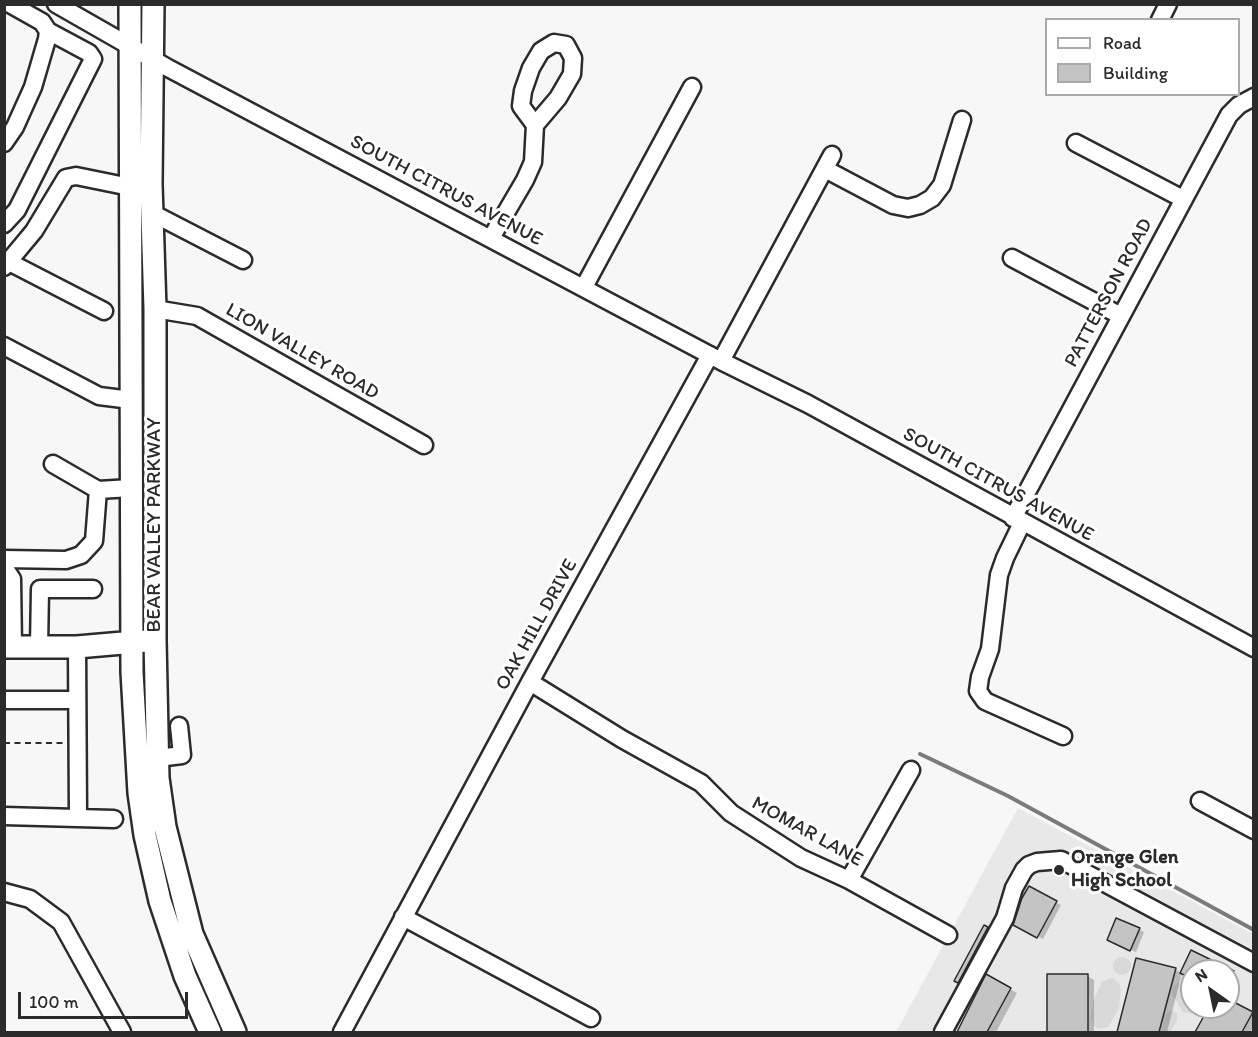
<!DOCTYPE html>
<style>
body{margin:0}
#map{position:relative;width:1258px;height:1037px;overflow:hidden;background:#f7f7f7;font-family:Itim,sans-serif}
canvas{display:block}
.frame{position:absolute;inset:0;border:6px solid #2b2b2b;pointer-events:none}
.legend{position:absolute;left:1045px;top:18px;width:195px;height:78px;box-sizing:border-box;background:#fff;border:2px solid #aaa;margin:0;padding:8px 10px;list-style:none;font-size:18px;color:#2b2b2b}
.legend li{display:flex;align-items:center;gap:12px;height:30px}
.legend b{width:30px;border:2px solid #aaa}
.north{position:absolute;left:1180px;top:959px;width:60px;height:60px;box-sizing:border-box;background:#fff;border:2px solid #aaa;border-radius:50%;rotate:327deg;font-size:16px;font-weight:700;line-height:24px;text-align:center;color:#2b2b2b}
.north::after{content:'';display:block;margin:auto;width:21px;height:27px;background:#2b2b2b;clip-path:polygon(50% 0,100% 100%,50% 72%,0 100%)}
.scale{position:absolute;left:18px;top:992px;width:170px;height:27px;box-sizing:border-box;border:3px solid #2b2b2b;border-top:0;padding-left:8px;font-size:18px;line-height:21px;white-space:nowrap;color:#2b2b2b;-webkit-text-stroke:4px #fff;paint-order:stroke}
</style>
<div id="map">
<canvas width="1258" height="1037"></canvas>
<div class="frame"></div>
<ul class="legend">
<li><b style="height:8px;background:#fff"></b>Road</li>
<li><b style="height:16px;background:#c4c4c4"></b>Building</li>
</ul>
<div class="north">N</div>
<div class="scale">100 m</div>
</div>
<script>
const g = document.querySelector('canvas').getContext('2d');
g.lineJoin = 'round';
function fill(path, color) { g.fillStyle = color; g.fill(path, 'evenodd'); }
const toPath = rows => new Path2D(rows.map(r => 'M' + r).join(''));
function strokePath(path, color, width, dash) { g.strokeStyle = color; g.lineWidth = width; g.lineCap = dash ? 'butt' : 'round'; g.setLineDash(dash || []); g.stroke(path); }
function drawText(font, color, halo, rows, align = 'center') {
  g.font = font + ' Itim,sans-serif'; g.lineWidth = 6; g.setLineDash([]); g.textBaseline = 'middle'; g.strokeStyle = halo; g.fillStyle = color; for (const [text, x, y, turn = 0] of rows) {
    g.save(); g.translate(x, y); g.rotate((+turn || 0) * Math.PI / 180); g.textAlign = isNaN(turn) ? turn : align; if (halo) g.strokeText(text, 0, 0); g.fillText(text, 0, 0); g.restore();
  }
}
const built = toPath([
 [1018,808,1253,934,1253,1032,896,1032],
 [1192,971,1228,971,1228,1007,1192,1007]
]);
const green = toPath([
 '1113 966a9 9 0 1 1 18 0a9 9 0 1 1-18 0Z',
 [1113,978,1119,983,1121,989,1119,1008,1108,1027,1098,1029,1095,1027,1091,1018,1093,1001,1102,982,1108,979],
 [1177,983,1183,984,1192,990,1192,1007,1205,1007,1192,1014,1183,1012,1172,994,1172,988],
 [1171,1010,1177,1013,1177,1021,1170,1032,1161,1032,1165,1015]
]);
const shadow = toPath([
 [1029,888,1061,905,1043,939,1015,924],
 [1117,920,1144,932,1136,952,1113,942],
 [985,927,990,930,961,983,956,981],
 [1192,952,1229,971,1228,973,1228,971,1192,971,1192,978,1182,973,1167,1032,1118,1032,1137,959,1175,969,1181,973],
 [987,976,1017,993,996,1032,958,1032],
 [1048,976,1087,976,1094,980,1094,1032,1048,1032],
 [1228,1001,1254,1014,1254,1026,1250,1032,1197,1032,1211,1007,1228,1007]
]);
const stream = toPath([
 [920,754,1008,796,1254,930]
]);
const building = toPath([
 [1029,886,1057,901,1037,938,1013,925,1022,898,1029,886],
 [1116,918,1140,928,1130,951,1107,940,1116,918],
 [984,925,988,927,958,983,954,981,984,925],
 [1191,950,1234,971,1192,971,1192,979,1180,973,1191,950],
 [1136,958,1176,968,1159,1032,1117,1032,1136,958],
 [986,974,1011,988,987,1032,957,1032,986,974],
 [1047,974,1088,974,1088,1032,1047,1032,1047,974],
 [1228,999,1253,1012,1242,1032,1195,1032,1209,1007,1228,1007,1228,999]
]);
const path = toPath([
 [4,743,65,743]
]);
const minor = toPath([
 [56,4,168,68,721,361,808,404,1254,648],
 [1160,20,1168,4],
 [4,143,15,127,33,87,47,39,48,31,42,22,10,4],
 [1076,143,1183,199],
 [825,169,893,205,908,208,920,205,932,198,942,185,962,120],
 [152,213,243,260],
 [4,224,17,210,93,59,89,53,48,31],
 [491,238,525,180,533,162,535,125,558,98,572,74,573,58,566,45,554,43,541,51,531,68,523,91,521,106,535,125],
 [1012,258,1121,316],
 [7,261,104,311],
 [4,267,34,231,66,178,76,176,130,187],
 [584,287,692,87],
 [155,309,197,316,424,445],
 [4,346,99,396,131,400],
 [721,361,832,155],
 [53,464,98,490,131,488],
 [1013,518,1229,115,1239,105,1254,97],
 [1022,523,1005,558,999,575,990,649,980,677,978,691,985,701,1063,736],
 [4,559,66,560,81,555,94,541,98,490],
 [4,567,12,579,13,648],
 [39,647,40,589,93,589],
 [77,647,78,817],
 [530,682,622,739,701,783,731,813,801,858,849,880,948,935],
 [4,700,77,700],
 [158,758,182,755,179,726],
 [1200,801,1254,830],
 [4,816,114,819],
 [849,880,911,770],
 [4,892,30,899,61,922,122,1032],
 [403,917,591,1018],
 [342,1032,530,682,710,355],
 [943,1032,1005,918,1014,888,1024,870,1029,865,1037,862,1061,860,1071,865,1254,963]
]);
const major = toPath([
 [130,4,132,672,139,793,145,835,160,901,185,976,210,1032],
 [153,4,151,184,155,309,155,640,158,778,165,827,192,934,235,1032],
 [4,647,77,647,146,641]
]);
const markers = [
 [1059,870,6,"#2b2b2b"]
];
const streetNames = [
 ["SOUTH CITRUS AVENUE",446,191,28],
 ["PATTERSON ROAD",1109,293,-62],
 ["LION VALLEY ROAD",302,352,30],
 ["SOUTH CITRUS AVENUE",998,485,29],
 ["BEAR VALLEY PARKWAY",155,525,-90],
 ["OAK HILL DRIVE",537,625,-61],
 ["MOMAR LANE",807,832,29]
];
const poiNames = [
 ["Orange Glen",1071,858],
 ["High School",1071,881]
];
fill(built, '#e8e8e8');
fill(green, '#d9d9d9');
fill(shadow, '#0003');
strokePath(stream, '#7b7b7b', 4);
fill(building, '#c4c4c4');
strokePath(building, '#2b2b2b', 1.5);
strokePath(minor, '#2b2b2b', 21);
strokePath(major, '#2b2b2b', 26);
strokePath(path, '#2b2b2b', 2, [6, 4.5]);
strokePath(minor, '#fff', 16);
strokePath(major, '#fff', 21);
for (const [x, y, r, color] of markers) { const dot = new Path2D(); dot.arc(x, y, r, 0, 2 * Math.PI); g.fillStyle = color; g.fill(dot); strokePath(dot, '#fff', 2); }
drawText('20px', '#2b2b2b', '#fff', streetNames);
drawText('bold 20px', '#2b2b2b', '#fff', poiNames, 'left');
</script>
